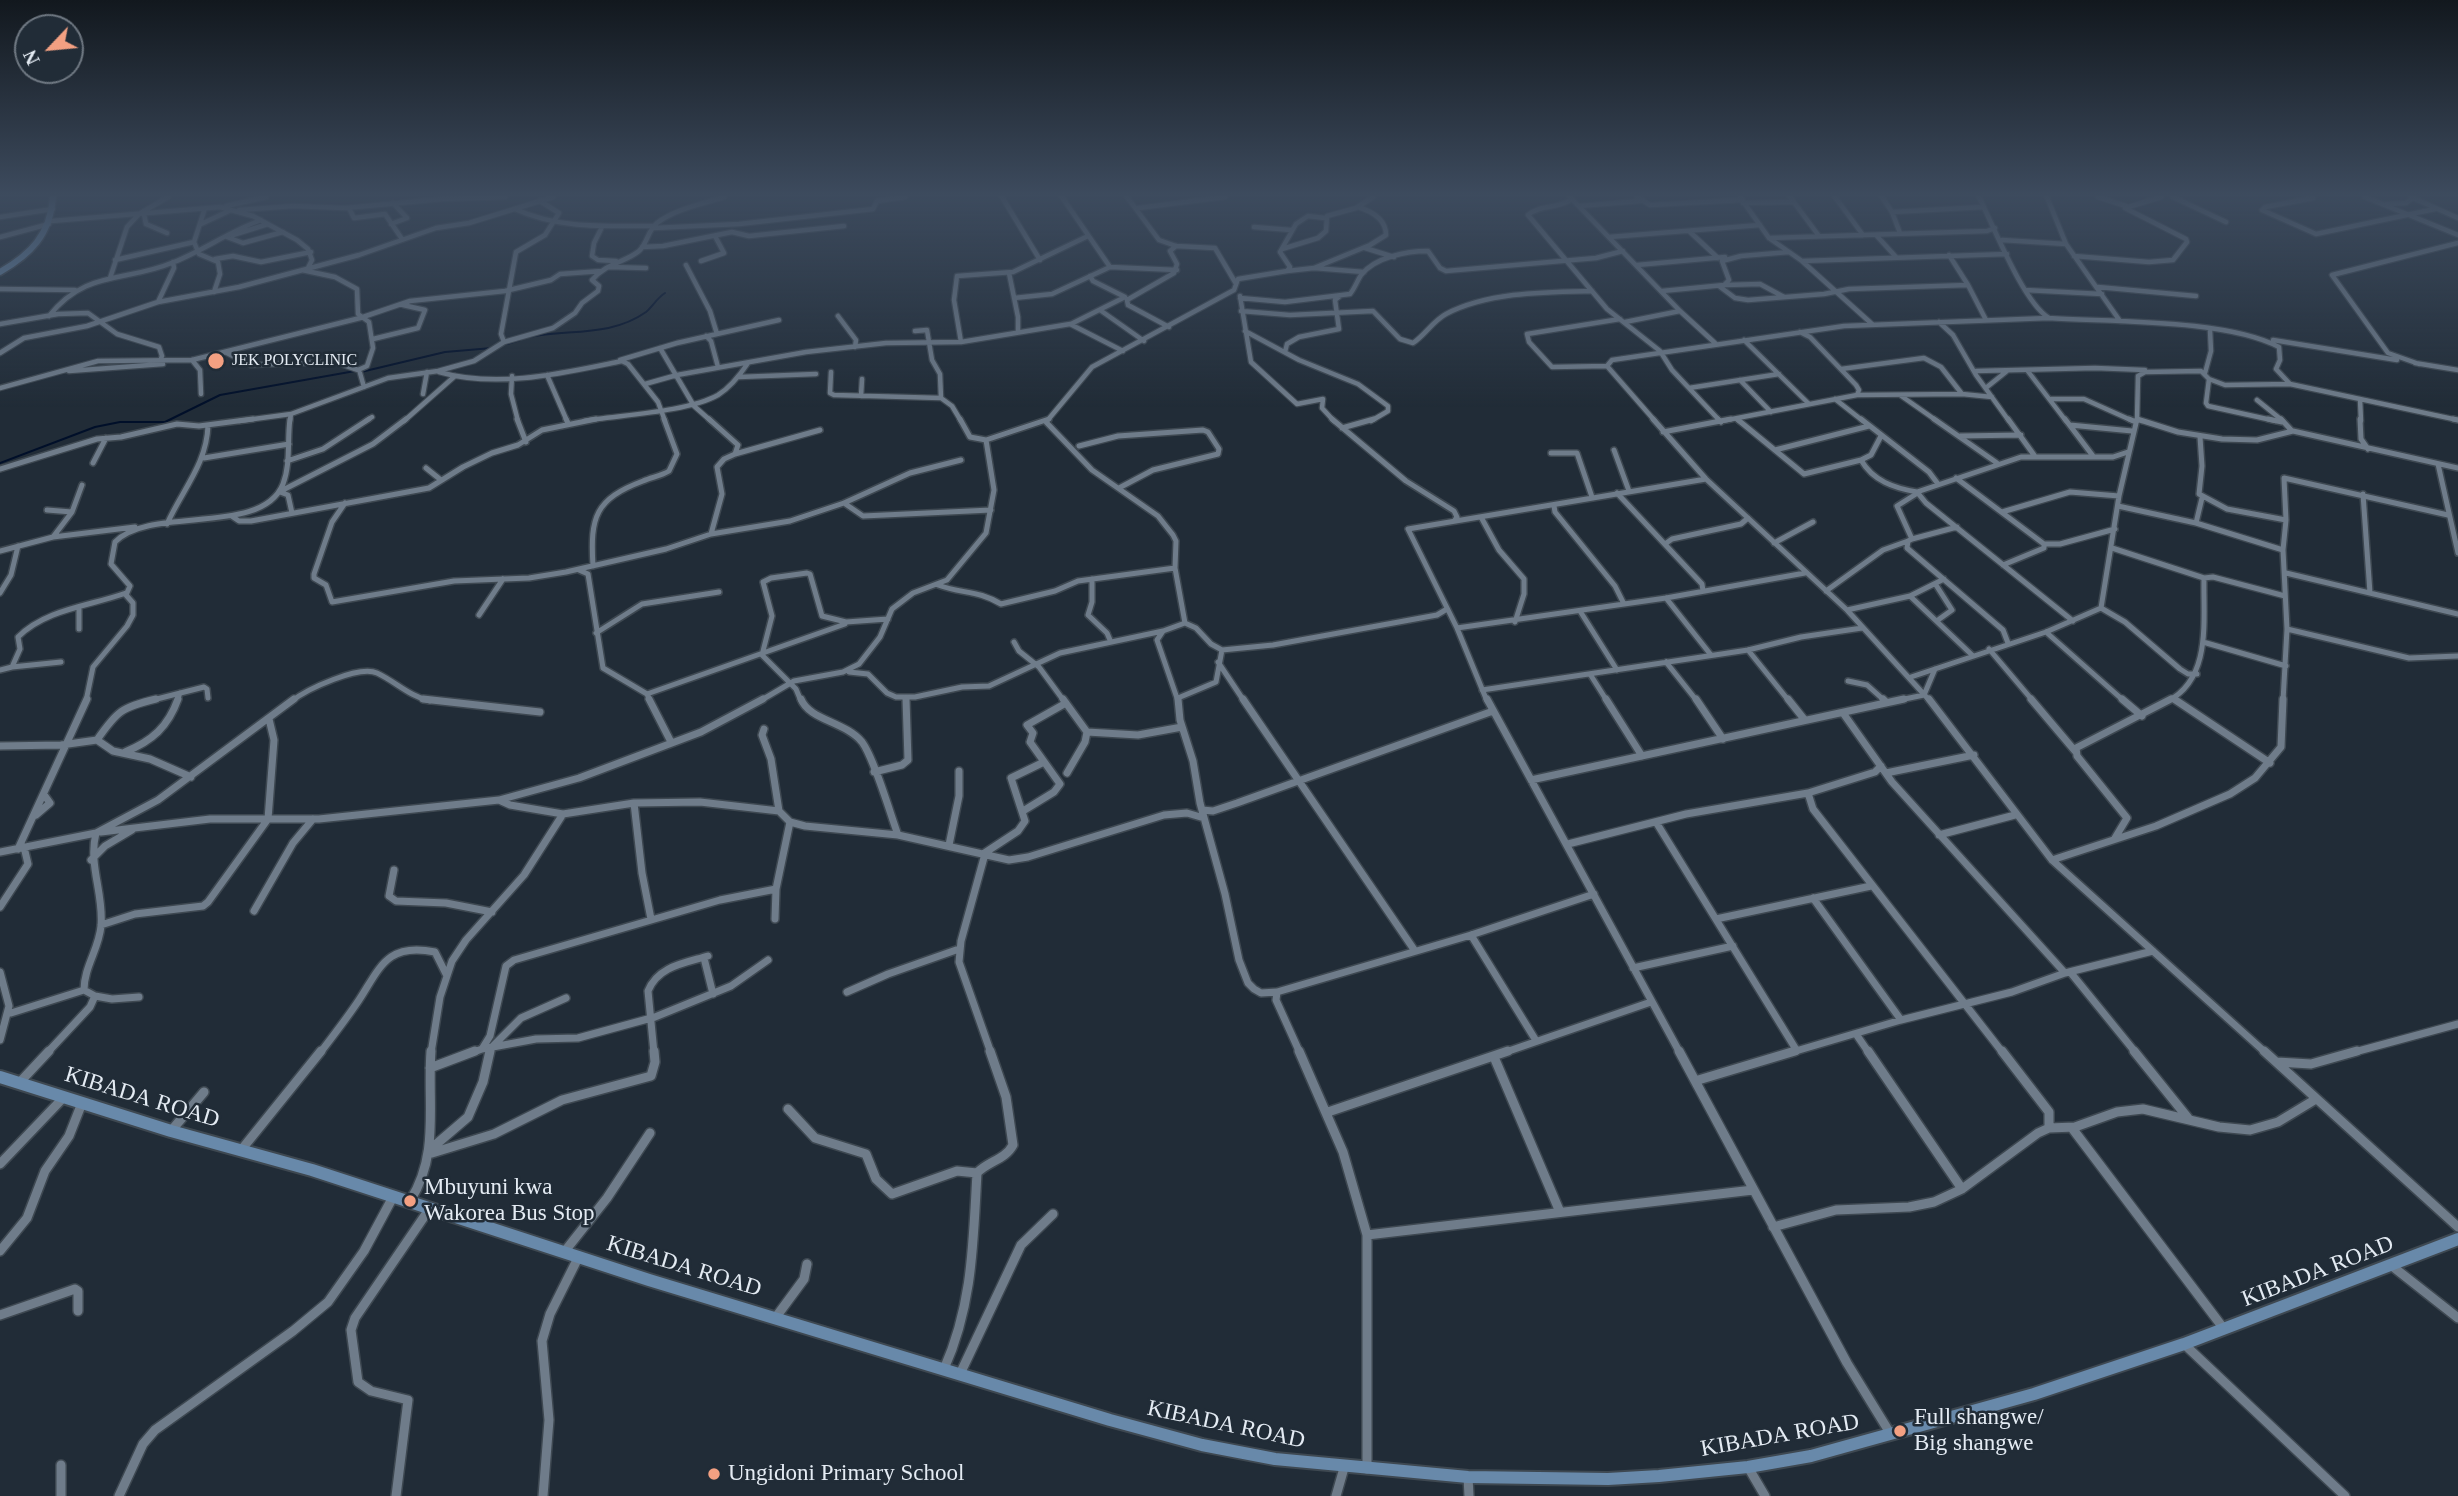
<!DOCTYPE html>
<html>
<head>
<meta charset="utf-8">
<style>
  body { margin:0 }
  #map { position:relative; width:2458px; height:1496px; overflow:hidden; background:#212c37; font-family:"Times New Roman",serif }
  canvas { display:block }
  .north { position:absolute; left:14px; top:14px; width:70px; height:70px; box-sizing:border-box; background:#212c37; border:2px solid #6f7882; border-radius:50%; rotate:244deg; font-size:19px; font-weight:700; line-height:28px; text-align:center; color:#e4ebf3 }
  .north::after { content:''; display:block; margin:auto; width:24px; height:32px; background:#f3a082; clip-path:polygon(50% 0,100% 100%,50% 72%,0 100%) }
</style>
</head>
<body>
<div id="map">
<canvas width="2458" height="1496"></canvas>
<div class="north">N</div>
</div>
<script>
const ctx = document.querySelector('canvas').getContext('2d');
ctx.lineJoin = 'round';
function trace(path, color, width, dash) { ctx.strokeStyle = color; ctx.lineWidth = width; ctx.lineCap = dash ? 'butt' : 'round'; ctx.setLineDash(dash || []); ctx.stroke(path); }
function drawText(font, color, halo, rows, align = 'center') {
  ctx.font = font + ' "Times New Roman",serif'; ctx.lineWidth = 5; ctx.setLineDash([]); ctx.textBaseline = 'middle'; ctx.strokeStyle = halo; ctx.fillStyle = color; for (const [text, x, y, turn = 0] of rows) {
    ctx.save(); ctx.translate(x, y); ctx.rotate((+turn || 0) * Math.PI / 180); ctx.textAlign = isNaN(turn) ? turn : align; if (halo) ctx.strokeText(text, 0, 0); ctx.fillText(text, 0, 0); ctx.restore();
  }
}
trace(new Path2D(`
  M529 337C568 329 611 337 646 312 653 306 657 298 665 293
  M507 344 520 340
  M361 372 445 352 492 348
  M0 463 95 427 120 422H165L220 395 355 371`), '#000f29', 2);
const streetFar3 = new Path2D(`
  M1002 197 1040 260
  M1127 197 1159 240 1176 246 1215 248 1235 282
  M1570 197 1680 311 1715 343
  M1637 197 1650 205 1741 200
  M1740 197 1769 238 1802 261 1872 324
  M1790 197 1819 236
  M1835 197 1863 235
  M1882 197 1892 212 1900 233
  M1979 197C1994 227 2023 302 2049 318 2111 322 2226 319 2279 347L2280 360 2276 369 2290 384
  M2047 197 2066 244 2120 321
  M2098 197 2126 206
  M2173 197 2226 222
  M2365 197 2458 235
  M2411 197 2458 218
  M2313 198 2265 207 2262 210 2316 234 2435 209
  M1572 199C1559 209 1541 204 1528 215L1607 309 1660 351 1672 370 1720 421
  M1743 203 1793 202
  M2387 204 2406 203 2413 198
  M226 206 266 197
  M1579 206 1640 201
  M205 208 194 242 199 254 218 262 220 274 214 292
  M349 208 354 218 385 214 402 239
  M1138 208 1225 197
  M515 209C559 229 605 226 653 226
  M239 210 293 206 345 208 442 199 505 197
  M1892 212 1983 207
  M144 214 146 224 167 233
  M0 217 53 209
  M51 221 220 207 253 216 297 240 308 249 312 260 308 268
  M201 224 231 210
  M391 224 407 218 393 203
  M602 227 594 243 592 256 598 260 616 261
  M1254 227 1291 230
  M653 228 739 224 873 209 877 201 905 197
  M1689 231 1718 258
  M233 235 268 224
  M1876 235 1896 257
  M0 237 49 224
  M227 237 243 243 283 232
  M1609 237 1760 225
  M1769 238 1987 231 1995 228
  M2002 240 2066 244
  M642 247 663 246 732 232 749 236 844 226
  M1365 248 1394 257
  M1282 249 1318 238 1326 231 1327 216 1356 208 1373 197
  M2074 256 2149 262 2173 260 2187 242 2186 239 2125 208 2161 197
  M215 259 233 256 261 262 311 252
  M115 260 194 242
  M701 261 724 253 715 236
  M1802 261 2007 254
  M686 265 710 311 717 334
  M1637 265 1725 257
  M609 267 646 268
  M1110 267 1177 270
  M1314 268 1370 245 1386 235C1386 219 1371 211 1358 207
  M1287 271 1314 268 1364 272
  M1009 273 1018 317V332
  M110 278 127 227 139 214 168 197
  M1725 285 1760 284 1784 297
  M1968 285 1986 320
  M1719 286 1735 298 1748 300 1824 294 1849 289 1968 285 1949 255
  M2098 287 2196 296
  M0 289 75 290
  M2025 290 2102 294
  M1662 291 1724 285 1729 280 1722 261 1741 256 1789 252
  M1240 296 1251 362 1297 404 1323 399 1322 408 1334 421
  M1014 298 1052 294 1110 267 1062 197
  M1240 298 1285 302 1350 294C1355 288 1357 281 1361 275 1375 257 1407 251 1428 251L1440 268 1446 271 1596 258 1623 251
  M158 302 174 268 173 262
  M1100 310 1144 341
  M1241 311 1290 315 1373 311 1400 339 1413 343C1425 335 1433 321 1446 314 1488 292 1545 292 1592 291
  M49 316C86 269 125 283 174 262 204 250 230 231 261 220
  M838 316 856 340 855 347
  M1625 322 1680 311
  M1939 322 1953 335 1976 375 2009 421
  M0 324 58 314 88 313 117 334 159 347 162 356 160 361
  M1071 324 1125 297 1093 281 1090 276
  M1169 327 1128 305 1127 300 1174 273 1177 264 1170 251 1176 246
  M915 331 927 330 932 360 940 374 941 398 952 406 961 421
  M1245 331 1299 360 1358 384 1388 406V411L1371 421
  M1800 332 1810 337 1856 385 1859 390 1857 395
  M706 336 711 341 718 367
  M373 339 418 328 425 310 403 305
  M1744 340 1809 404
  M2273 340 2397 360
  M504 342 501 334 516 252 545 235 559 213 540 201
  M961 342 954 300 957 276 1013 272 1088 236
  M660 348 694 406 711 421
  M225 352 250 365 335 362 358 370 367 366 373 348 369 322 358 314 357 289 335 277 302 270
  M1285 352 1287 344 1299 337 1339 329 1335 300 1340 296
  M0 353 24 338 87 326 158 302 239 287 359 255 436 228 469 223 553 197
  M192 360 200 370 201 394
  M620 360 677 343 779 320
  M2415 363 2458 370
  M2419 364 2388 353 2332 275 2458 243
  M1607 366 1552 367 1529 342 1527 334 1620 319
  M1841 369 1924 358 1941 367 1962 394
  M2027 370 2066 421
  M69 371 163 364
  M1976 371 2095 368 2145 370
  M439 372C498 389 563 373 622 361L628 364 658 402 665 421
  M831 372 830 393 834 395 941 398
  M360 373 364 387
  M2205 373 2211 351 2210 330
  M547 375 567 421
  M512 376 511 394 518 421
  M739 377 816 374
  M2209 379 2206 403 2208 406 2276 421
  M1740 380 1771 412
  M645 384 677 375 806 352 886 343 961 342 1070 324 1123 351
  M1987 387 2007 371
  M0 388 98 361 192 360 360 318 410 301 505 291 551 280 560 274 602 271
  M1689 388 1779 374
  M423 394 427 372
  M1900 395 1937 421
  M861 396 862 379
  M1835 399 1863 421
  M2051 399H2084L2133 421
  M2360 399 2361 421
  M2257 400 2283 421
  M1737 419 1739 421
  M2137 419 2142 421
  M239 421 291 414
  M290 421 291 414 388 378 438 371 474 361 504 342 553 328 575 313 582 303 598 291 599 286 592 280C606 263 626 262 639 251 647 244 648 230 657 223 675 209 702 204 724 197
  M366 421 372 417
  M404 421 455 376
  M584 421C620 415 688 412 718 395 731 387 740 375 748 363
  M1047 421 1092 367 1234 290 1238 279 1287 271 1290 267 1280 252 1296 224 1308 216 1325 218
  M1655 421 1607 366 1612 360 1844 326 2049 318
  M1722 421 1857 395 1962 394 1992 397
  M2137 421 2138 376 2145 372 2201 371 2209 379 2225 385 2290 384 2458 420`);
const streetFar2 = new Path2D(`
  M517 419 526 442
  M566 419 568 423
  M709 419 738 445 735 454 724 459 717 467 722 494 711 534
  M960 419 970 437 986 440
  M1332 419 1406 481 1454 511 1457 517 1455 520
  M1653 419 1706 479 1847 610 1930 701
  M1718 419 1721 422
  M1737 419 1804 474 1861 460
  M1861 419 1929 472 1938 484
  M1934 419 1997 463
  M2008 419 2034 455
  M2065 419 2093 456
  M2129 419 2136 422
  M2137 419 2178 432 2222 439 2257 440 2293 431 2458 468
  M2268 419 2282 422
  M2281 419 2292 431
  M2360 419 2361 439 2368 449
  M2453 419 2458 420
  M1046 422 1092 470 1158 516 1173 535 1176 541 1175 568 1185 623 1163 631 1157 640 1178 701
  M2070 425 2132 431
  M1342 428 1374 419
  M1663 432 1731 419
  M1881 436 1871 455 1861 460C1873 481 1894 488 1917 492
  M1960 436 2021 435
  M2200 437 2202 466 2199 494 2227 509 2286 520
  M1079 446 1118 436 1203 430 1208 432 1219 449 1218 454 1153 470 1119 488
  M1614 450 1629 491
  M1775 450 1869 426
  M1551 453H1577L1592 497
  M735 454 820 430
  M204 458 289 444
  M287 461 323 449 369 419
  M93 463 106 438
  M2438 464 2458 553
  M426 468 441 480
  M0 469 97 439 121 437 177 424 199 426 253 419
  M1956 478 2044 544V548L2003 565
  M279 492 373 444 406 419
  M280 492 288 495 292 513
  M1617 493 1702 584 1703 591
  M2363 494 2370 593
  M345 503 332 522 314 574V578L326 585 332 602 454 581 529 578 566 572 666 549 711 534 790 521 844 503 863 516 991 510
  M844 503 910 473 961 460
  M1554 506 1555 512 1615 586 1624 604
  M2118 506 2196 523 2283 550
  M47 510 72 512 53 537
  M72 512 82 485
  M2002 512 2070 492 2119 496
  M233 517 239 521H251L429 488 463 467 492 453 518 445 542 430 596 419
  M1481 517 1499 550 1524 579V594L1515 622
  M2196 523 2202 498
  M167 524C182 490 207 464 208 425
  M1957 527 1912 539 1908 541 1907 548 2003 630 2008 643
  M1912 539 1897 506 1916 494
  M1774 543 1813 522
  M1665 544 1672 539 1741 524 1748 518
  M2044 544H2060L2115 529
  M2112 548 2204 578
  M0 551 53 537 135 527
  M593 566C590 517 595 499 643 481 652 477 661 476 669 471L677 454 664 419
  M579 570 588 574 603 668 647 694 650 701
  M2286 573 2458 614
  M1092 579V602L1088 615 1107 633 1110 640
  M938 585C962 594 978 590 1001 604L1055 591 1078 581 1175 568
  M1936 585 1952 610 1938 620
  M1826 591 1883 550 1908 541
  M0 593 11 575 18 546
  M1910 596 1972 655
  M1666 598 1711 655
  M2101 608 2125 622 2180 669 2188 674H2197
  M79 609V629
  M1847 610 1910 596 1944 579
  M1580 611 1617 670
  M479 615 503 579
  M2073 621 1926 503 1917 492 2021 457H2113L2128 452
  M1185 623 1196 628 1211 644 1222 650 1273 645 1437 615 1447 609
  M1457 628 1666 598 1805 573
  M2287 629 2409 658 2458 656
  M2046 632 2124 701
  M596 633 642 604 719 592
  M1014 642 1019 651 1039 667 1064 701
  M2203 642 2286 666
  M1989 649 2033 701
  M1748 650 1789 701
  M1218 662 1244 701
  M1666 662 1697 701
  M12 667 61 662
  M0 670 12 667 20 649 18 637C46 609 90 606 126 593
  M849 672 868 674 887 693 896 697H915L962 687 989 686 1060 653 1163 631
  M1590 674 1607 701
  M1911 677 2046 632 2101 608 2119 496 2137 419
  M1848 681 1867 685 1885 701
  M1482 690 1748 650 1801 637 1862 628
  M647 694 845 624
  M906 698V701
  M1178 698 1216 682 1222 650
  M2173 698 2177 701
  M86 701 93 667 127 626 133 615V603L126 595 130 586 111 564 115 542C151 505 262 537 283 484 291 463 287 440 290 419
  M149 701 204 687 207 689 208 698
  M177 701 180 693
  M292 701C307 689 359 665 377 673 396 682 409 696 430 701
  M760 701 794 681 843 672 859 664 880 637 892 609 913 593 947 580 986 533 994 490 986 440 1049 419
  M801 701 796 689 762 655 772 616 763 582 771 578 807 573 810 574 822 616 846 622 888 619
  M1487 701 1457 628 1408 529 1706 479
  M1895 701 1924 695 1935 669
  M2168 701C2212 678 2203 620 2204 578L2213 577 2285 596
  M2283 701 2287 629 2283 550 2286 520 2284 478 2448 515`);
const streetFar1 = new Path2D(`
  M423 699 540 712
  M649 699 671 742
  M801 699C809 720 846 722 862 742 874 758 890 813 898 835
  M1063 699 1087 732 1138 735 1182 727
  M1178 699 1180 720 1193 761 1200 803 1225 894 1239 960 1248 983 1254 989 1261 993 1277 992
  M1243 699 1415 951
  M1487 699 1680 1053
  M1606 699 1642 756
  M1696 699 1723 739
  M1788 699 1804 719
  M1883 699 1886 702
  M1929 699 2052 860 2266 1053
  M2031 699 2075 751
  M2122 699 2142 716
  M2174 699 2270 763
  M1843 713 1892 782 2065 973
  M764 729 762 735 771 759 779 811
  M97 740 113 751 150 759 191 777
  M0 746 61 745 97 740C117 711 122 707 156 699
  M125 752C152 741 168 727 178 699
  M1881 766 1875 772 1808 793 1813 809 2003 1053
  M874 772 902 765 908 760 906 699
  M1067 773 1085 742 1087 732
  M1886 773 1974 755
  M1531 780 1904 699
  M499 800 579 778 701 732 763 699
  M634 803 642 873 651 919
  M1202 810 1213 811 1237 803 1493 711
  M1023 811 1054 792 1060 784 1030 742 1033 733 1027 725 1066 703
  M36 815 50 803 45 796
  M1656 822 1797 1051
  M101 832 210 819H319L499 800 510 805 563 814
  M96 833 158 800 294 699
  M1939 835 2015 815
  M2115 838 2127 818 2077 756 2076 748 2171 699
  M1568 844 1686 814 1808 793
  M949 845 959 796V771
  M18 849 87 699
  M0 852 96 833C88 865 104 894 101 926 99 949 84 967 84 990L95 996 90 1007 47 1053
  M983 854 1018 831 1025 821 1011 778 1044 762
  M985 854 961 941 959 962 991 1053
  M91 860 105 846 132 830
  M2052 860 2156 826 2230 794 2255 778 2281 747 2283 699
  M394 870 389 896 396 901 446 903 492 912
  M1813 898 1901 1020
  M0 907 28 864 24 847
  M254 911 293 843 313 819
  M775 919 776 889
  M1716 919 1871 886
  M101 925 135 914 203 906 208 902 268 819 274 740 269 719
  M1471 935 1535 1039
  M704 958 713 994
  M1633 968 1733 946
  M0 972 9 1006 0 1040
  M2071 973 2136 1053
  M847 992 888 974 959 949
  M95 996 112 999 139 997
  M11 1013 84 990
  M1856 1034 1869 1053
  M482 1049 536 1039 578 1038 655 1017 731 986 768 960
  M320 1053C333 1036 347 1018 359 1000 380 968 387 942 435 952L446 974
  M431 1053 440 997 452 961 466 940 524 875 563 814 634 803 700 802 779 811 790 822 805 826 898 835 1009 860 1028 857 1164 815 1187 813 1204 818
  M471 1053 482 1049 490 1036 506 966 514 960 720 900 776 889 790 822
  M490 1053 491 1048 521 1018 566 998
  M654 1053 648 991C658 966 685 963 708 956
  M1300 1053 1276 1000 1277 992 1471 935 1594 894
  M1503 1053 1651 1002
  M1789 1053 1901 1020 2012 992 2065 973 2153 951
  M2351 1053 2458 1024`);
const street = new Path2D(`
  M1299 1051 1343 1152 1367 1235V1469
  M1679 1051 1847 1363 1890 1433
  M1868 1051 1962 1189
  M2134 1051 2188 1118
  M2264 1051 2458 1227
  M1494 1057 1560 1212
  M2277 1062 2311 1064 2357 1051
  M430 1068 475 1051
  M1695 1081 1795 1051
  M20 1082 49 1051
  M788 1109 815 1138 866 1154 876 1179 892 1194 957 1171 977 1173
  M1328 1112 1508 1051
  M2049 1128 2075 1127 2117 1112 2143 1109 2219 1127 2250 1130 2278 1122 2316 1099
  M2072 1128 2224 1329
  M171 1131 204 1092
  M433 1147 468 1117 483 1082 490 1051
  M242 1149 321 1051
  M432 1153 494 1134 562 1100 651 1076 655 1062 654 1051
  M0 1164 64 1097
  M410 1201C440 1154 427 1104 431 1051
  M1773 1227 1836 1210 1909 1207 1934 1202 1962 1189 2038 1133 2049 1128V1112L2002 1051
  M1367 1235 1753 1190
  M0 1251 27 1218 45 1171 69 1136 82 1103
  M565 1251 607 1198 650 1133
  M2392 1266 2458 1318
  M0 1315 75 1289 78 1291V1311
  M776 1317 804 1279 807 1264
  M2184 1344 2345 1496
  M944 1369C973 1304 973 1242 977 1173 988 1161 1005 1160 1013 1145L1006 1097 990 1051
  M960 1374 1021 1245 1053 1214
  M61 1465V1496
  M1748 1467 1765 1496
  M1468 1477 1469 1496
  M119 1496 143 1444 155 1430 293 1331 328 1302 364 1251 393 1197
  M396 1496 408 1400 371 1391 358 1382 351 1330 355 1318 430 1208
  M543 1496 549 1420 542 1341 550 1314 579 1256
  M1336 1496 1344 1468`);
const secondaryFar1 = new Path2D(`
  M0 272C31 254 50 235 53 197`);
const secondary = new Path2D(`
  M0 1077 171 1131 312 1170 649 1280 1110 1420 1202 1445 1275 1459 1468 1477 1608 1479 1659 1476 1748 1467 1811 1456 2034 1394 2184 1344 2458 1239`);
trace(streetFar3, '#3e4851', 7);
trace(streetFar2, '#3e4851', 8);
trace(streetFar1, '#3e4851', 10);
trace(street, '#3e4851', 12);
trace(secondaryFar1, '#3e4851', 9);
trace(secondary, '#3e4851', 16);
trace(streetFar3, '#6f7c8a', 4.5);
trace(streetFar2, '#6f7c8a', 5);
trace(streetFar1, '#6f7c8a', 7);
trace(street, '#6f7c8a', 9);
trace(secondaryFar1, '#6889aa', 6);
trace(secondary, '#6889aa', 12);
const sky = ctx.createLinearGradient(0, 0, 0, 407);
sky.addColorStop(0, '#12181e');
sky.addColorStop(0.48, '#3d4b5e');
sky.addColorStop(1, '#3d4b5e00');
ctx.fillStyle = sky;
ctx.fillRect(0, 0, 2458, 407);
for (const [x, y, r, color] of [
  [216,361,9,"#f3a082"],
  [410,1201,7,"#f3a082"],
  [1900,1431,7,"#f3a082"],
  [714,1474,7,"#f3a082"]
]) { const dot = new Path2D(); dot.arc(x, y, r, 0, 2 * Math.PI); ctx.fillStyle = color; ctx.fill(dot); trace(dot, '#212c37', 2.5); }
drawText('16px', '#e4ebf3', '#212c37', [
  ["JEK POLYCLINIC",232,361]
], 'left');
drawText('23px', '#e4ebf3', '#212c37', [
  ["KIBADA ROAD",142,1098,17],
  ["KIBADA ROAD",684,1267,17],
  ["KIBADA ROAD",2318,1272,-21],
  ["KIBADA ROAD",1226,1425,12],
  ["KIBADA ROAD",1780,1436,-10]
]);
drawText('23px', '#e4ebf3', '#212c37', [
  ["Mbuyuni kwa",424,1188],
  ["Wakorea Bus Stop",424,1214],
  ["Full shangwe/",1914,1418],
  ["Big shangwe",1914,1444],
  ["Ungidoni Primary School",728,1474]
], 'left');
</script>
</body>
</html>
